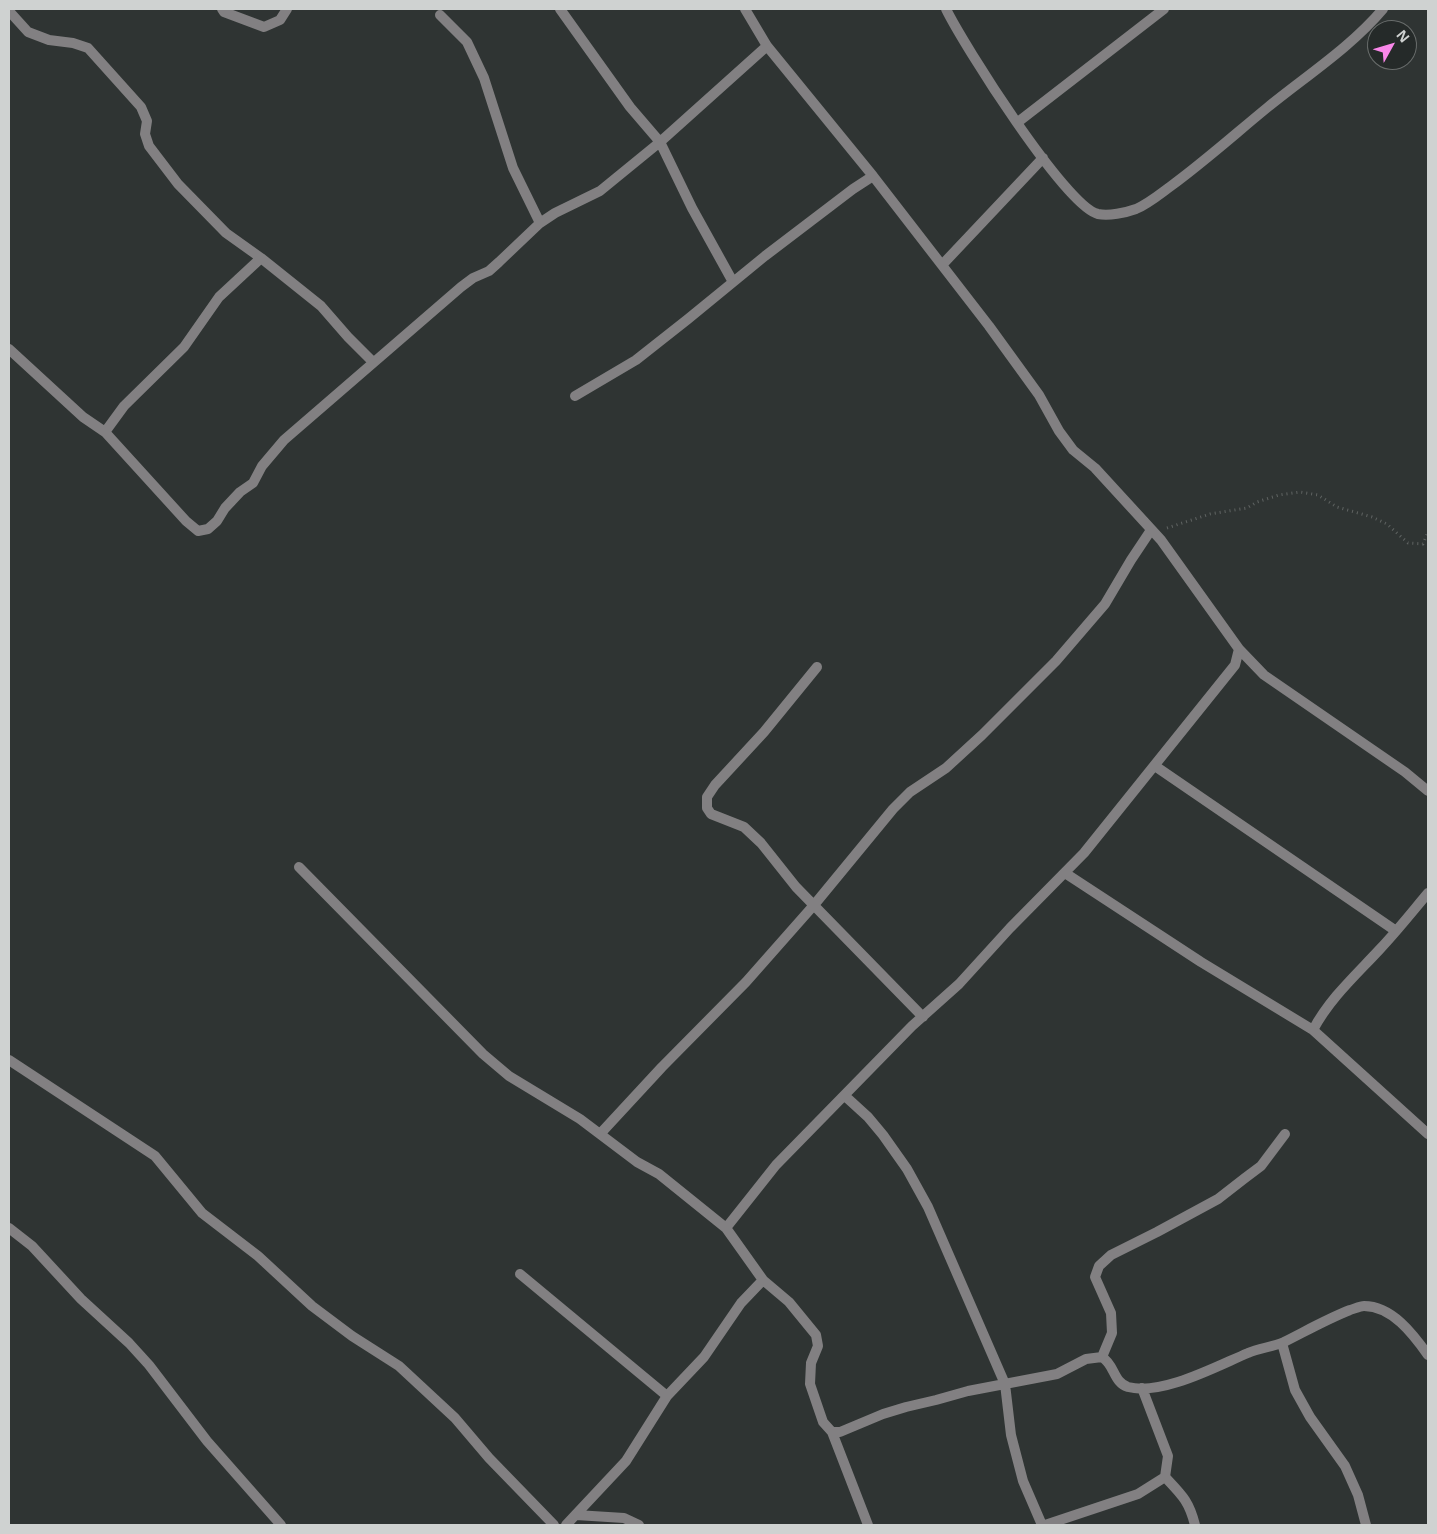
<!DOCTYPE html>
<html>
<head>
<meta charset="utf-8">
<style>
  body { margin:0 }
  #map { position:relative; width:1437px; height:1534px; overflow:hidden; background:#2f3433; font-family:"Noto Sans",sans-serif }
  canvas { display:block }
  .frame { position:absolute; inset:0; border:10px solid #cfd2d1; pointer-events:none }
  .north { position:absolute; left:1367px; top:20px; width:50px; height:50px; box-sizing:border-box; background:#252a29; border:1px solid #696d6c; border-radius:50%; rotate:51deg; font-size:14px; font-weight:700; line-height:20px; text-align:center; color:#cfd2d1 }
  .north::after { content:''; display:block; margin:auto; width:18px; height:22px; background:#f987e9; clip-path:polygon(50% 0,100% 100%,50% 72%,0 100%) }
</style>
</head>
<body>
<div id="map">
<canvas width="1437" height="1534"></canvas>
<div class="frame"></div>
<div class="north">N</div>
</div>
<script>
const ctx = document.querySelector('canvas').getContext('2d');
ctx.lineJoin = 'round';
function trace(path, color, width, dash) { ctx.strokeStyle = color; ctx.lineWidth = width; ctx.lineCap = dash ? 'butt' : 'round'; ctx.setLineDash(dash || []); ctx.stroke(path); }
trace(new Path2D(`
  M1167 528 1210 514 1247 508 1257 502 1279 495 1300 492 1318 495 1337 507 1372 517 1387 524 1408 543 1423 544 1428 532`), '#606463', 3, [1, 4]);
trace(new Path2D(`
  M222 9 224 12 264 27 280 20 287 9
  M560 9 630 107 660 142 692 208 733 282
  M745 9 767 46 873 176 989 326 1039 395 1059 431 1073 450 1095 468 1161 540 1239 649 1264 675 1405 772 1428 791
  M946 9C963 44 1066 207 1098 214 1109 216 1125 213 1136 209 1148 204 1160 194 1171 186 1205 161 1235 134 1268 107 1306 76 1351 47 1383 9
  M9 11 28 32 49 40 73 43 88 48 141 107 147 121 145 134 149 146 178 184 226 233 261 258 321 306 348 337 373 362
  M440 15 467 42 484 78 513 168 540 223
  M1018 122 1164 9
  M942 265 1043 158
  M9 349 83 417 105 432 186 521 198 531 208 529 217 521 225 508 240 492 253 483 262 466 284 440 461 287 473 278 489 271 499 262 540 223 555 213 600 191 660 142 767 46
  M575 396 636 360 688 319 765 256 853 189 873 176
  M105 432 124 406 184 347 219 297 261 258
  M817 667 764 732 715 785 707 797V808L711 814 744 827 761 843 796 887 923 1017
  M1155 766 1396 931
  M299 867 483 1054 509 1076 580 1119 637 1162 659 1174 726 1228 763 1280
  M1065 873 1201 962 1313 1030
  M1428 893C1412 912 1397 931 1380 949 1356 975 1330 998 1313 1030L1428 1134
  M9 1060 155 1156 202 1213 258 1256 312 1306 352 1336 399 1366 455 1418 489 1458 554 1525
  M845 1096 868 1117 883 1135 907 1169 928 1207 1005 1384 1011 1435 1023 1481 1042 1525
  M600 1134 662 1067 746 982 814 905 893 809 910 792 946 768 982 735 1056 661 1105 604 1131 560 1151 530
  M9 1228 32 1246 81 1299 129 1343 149 1365 207 1441 281 1525
  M726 1228 776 1165 912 1026 959 984 1010 928 1084 853 1235 665 1239 649
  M520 1274 667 1396
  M1282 1343 1295 1390 1310 1417 1345 1466 1358 1495 1366 1525
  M1102 1357 1112 1333 1111 1313 1095 1277 1099 1266 1111 1255 1157 1232 1218 1199 1245 1178 1261 1166 1285 1134
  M832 1432H840L883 1414 906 1407 936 1400 968 1391 1057 1374 1086 1359 1102 1357C1115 1365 1113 1382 1128 1387 1162 1396 1217 1366 1248 1353 1259 1348 1273 1347 1284 1342 1306 1331 1327 1319 1350 1310 1354 1309 1360 1306 1364 1306 1392 1306 1413 1334 1428 1355
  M1165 1477C1182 1495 1189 1501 1195 1525
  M576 1515 624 1518 639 1525
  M566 1525 626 1461 667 1396 704 1357 741 1303 763 1280 789 1302 816 1335 818 1346 811 1363 810 1384 823 1422 832 1432 868 1525
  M1045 1525 1138 1494 1165 1477 1168 1456 1142 1388`), '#828082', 10);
</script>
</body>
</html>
